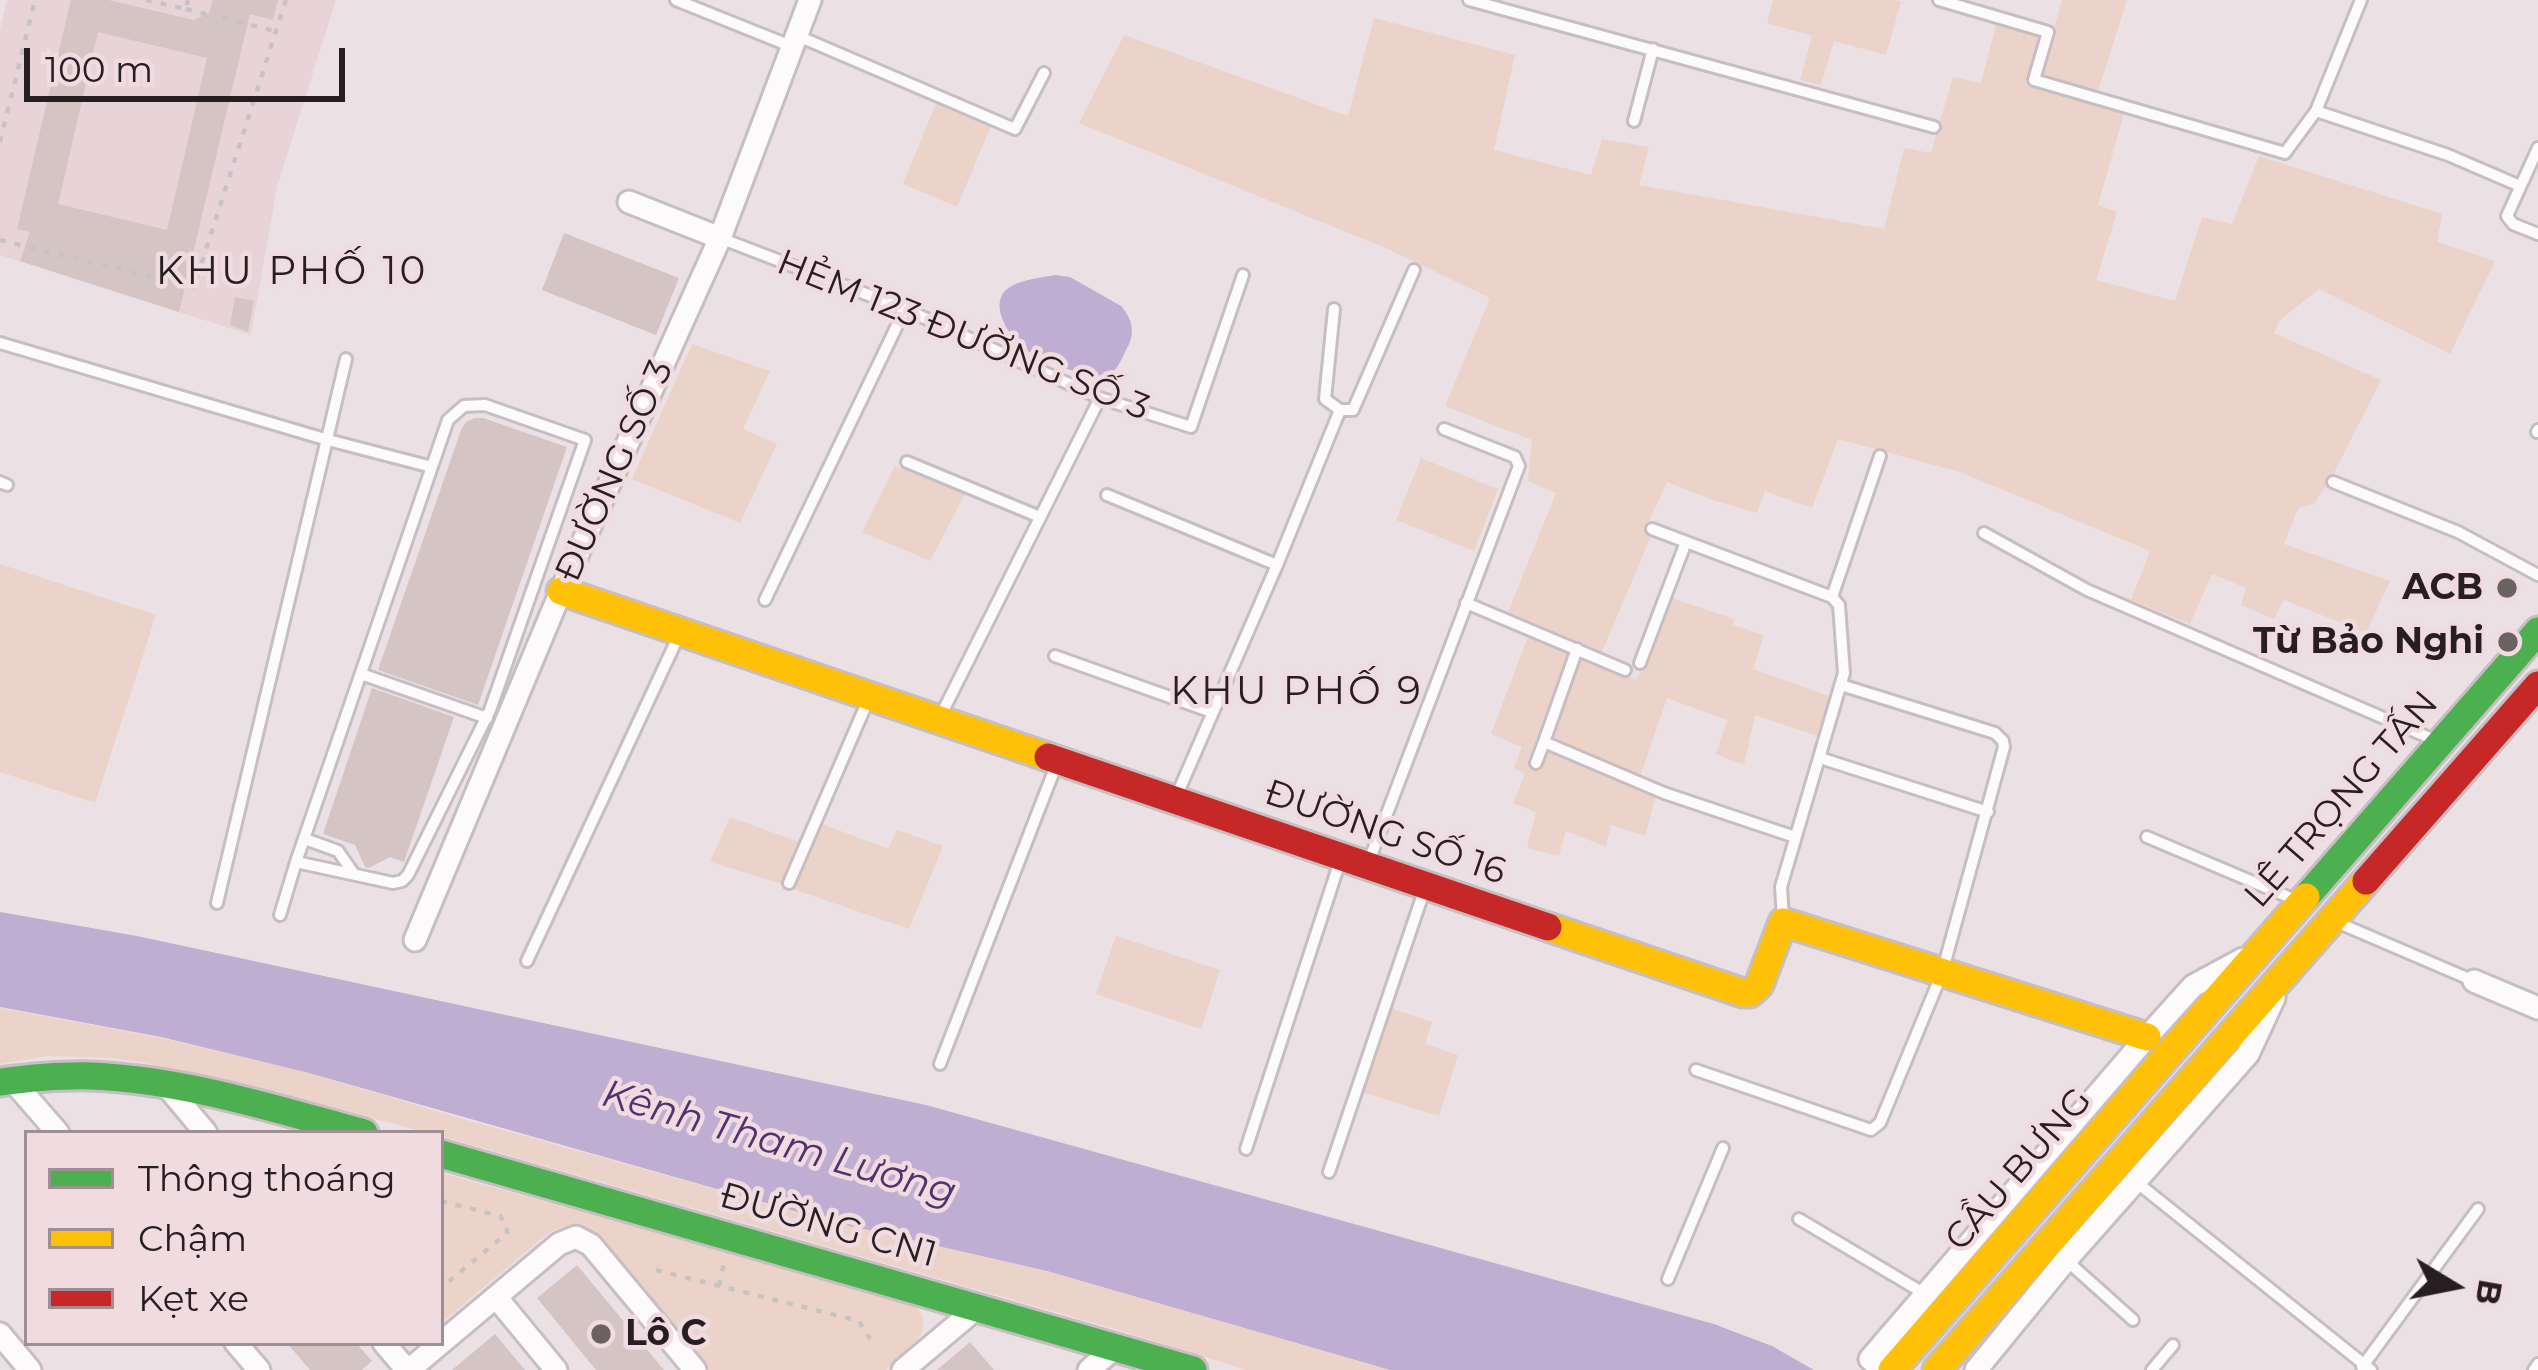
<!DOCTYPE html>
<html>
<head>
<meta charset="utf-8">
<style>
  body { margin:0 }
  #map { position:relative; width:2538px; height:1370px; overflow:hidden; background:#ebe0e3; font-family:Montserrat,sans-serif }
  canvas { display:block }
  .legend { position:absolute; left:24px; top:1130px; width:420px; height:216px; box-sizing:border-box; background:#f0dbe1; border:3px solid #9f8f94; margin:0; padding:15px 21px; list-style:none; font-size:36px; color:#261e20 }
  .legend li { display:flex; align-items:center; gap:24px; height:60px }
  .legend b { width:60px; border:3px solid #9f8f94 }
  .north { position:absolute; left:2394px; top:1226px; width:120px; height:120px; -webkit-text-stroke:9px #f0dbe1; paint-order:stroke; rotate:100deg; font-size:33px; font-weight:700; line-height:48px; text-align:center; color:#261e20 }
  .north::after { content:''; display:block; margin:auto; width:42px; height:54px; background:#261e20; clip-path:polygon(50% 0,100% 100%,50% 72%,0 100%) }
  .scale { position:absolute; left:24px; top:48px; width:321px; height:54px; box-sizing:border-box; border:6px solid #261e20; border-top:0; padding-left:15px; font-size:36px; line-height:42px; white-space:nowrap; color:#261e20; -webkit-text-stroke:9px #f0dbe1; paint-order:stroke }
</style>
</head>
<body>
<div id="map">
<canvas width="2538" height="1370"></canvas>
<ul class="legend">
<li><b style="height:15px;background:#4caf50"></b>Thông thoáng</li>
<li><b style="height:15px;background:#ffc107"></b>Chậm</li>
<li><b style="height:15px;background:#c62828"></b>Kẹt xe</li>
</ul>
<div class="north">B</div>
<div class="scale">100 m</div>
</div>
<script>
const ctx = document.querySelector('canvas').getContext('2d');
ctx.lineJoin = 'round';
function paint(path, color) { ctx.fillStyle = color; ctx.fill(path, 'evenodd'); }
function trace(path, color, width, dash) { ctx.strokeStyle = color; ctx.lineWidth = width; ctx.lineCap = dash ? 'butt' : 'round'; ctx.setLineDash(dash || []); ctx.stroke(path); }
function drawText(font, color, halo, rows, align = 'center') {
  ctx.font = font + ' Montserrat,sans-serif'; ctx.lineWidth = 9; ctx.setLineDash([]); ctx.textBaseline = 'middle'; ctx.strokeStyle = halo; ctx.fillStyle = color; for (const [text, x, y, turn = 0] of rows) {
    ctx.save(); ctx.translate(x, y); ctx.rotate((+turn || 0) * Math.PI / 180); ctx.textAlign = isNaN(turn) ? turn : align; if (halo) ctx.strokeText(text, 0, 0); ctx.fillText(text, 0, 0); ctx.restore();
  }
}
paint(new Path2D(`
  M7 0H336L277 187 251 335 0 255V29Z`), '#e8d3d8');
paint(new Path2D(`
  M1773 0H1895L1901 2 1886 55 1834 41 1821 85 1800 80 1812 36 1767 23Z
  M2062 0H2127L2098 91 2041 74Z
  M1374 18 1515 55 1494 150 1591 175 1602 139 1649 147 1639 185 1884 229 1904 148 1931 153 1953 77 1981 83 1996 25 2038 37 2026 85 2124 114 2098 205 2117 212 2096 280 2175 301 2202 217 2232 224 2259 156 2442 214 2437 242 2495 261 2450 354 2319 289 2280 320 2274 333 2381 380 2334 473 2314 504 2298 508 2284 544 2390 581 2366 633 2284 600 2274 619 2241 605 2246 588 2212 574 2190 624 2131 600 2150 551 1960 472 1838 439 1812 508 1765 491 1757 513 1713 500 1667 482 1644 532 1651 536 1602 652 1508 612 1556 493 1528 481 1532 440 1445 406 1490 298 1388 249 1079 123 1124 35 1348 116Z
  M936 103 991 126 957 207 903 184Z
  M692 344 770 371 743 429 777 444 740 523 632 479Z
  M1421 458 1498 489 1474 551 1396 520Z
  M895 466 965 494 930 561 862 532Z
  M0 564 156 615 95 803 0 772Z
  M1669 597 1734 619 1733 625 1764 635 1753 669 1829 696 1818 736 1755 715 1744 765 1716 754 1727 720 1667 698 1640 777 1550 739 1579 655 1637 680Z
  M1529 634 1570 652 1530 764 1540 768 1546 749 1656 795 1645 836 1611 825 1606 847 1566 831 1559 856 1527 848 1536 812 1513 803 1525 774 1514 768 1522 747 1491 734Z
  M730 817 799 842 782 884 710 862Z
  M820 823 888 849 897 830 943 846 909 929 793 889Z
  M1116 936 1220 970 1201 1029 1096 994Z
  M0 1008 161 1038 309 1073 453 1116 833 1222 1047 1271 1389 1370H1246L1122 1331 441 1136V1133H429L264 1090 145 1063 110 1058 47 1056 0 1064Z
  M1390 1008 1432 1022 1425 1044 1458 1055 1439 1116 1362 1092Z
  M441 1173 902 1298C948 1322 910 1350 886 1370H710L599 1237C582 1222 565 1224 547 1234L441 1323Z`), '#ecd3c9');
paint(new Path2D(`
  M1055 275 1070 277 1121 306C1132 318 1136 333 1127 348 1122 358 1116 374 1105 377 1092 381 1038 358 1026 350 1009 338 986 301 1010 287 1023 279 1040 278 1055 275Z
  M0 912 137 936 926 1105 1714 1324 1772 1346 1814 1370H1390L1047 1271 833 1222 309 1073 161 1037 0 1007Z`), '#c0aed2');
paint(new Path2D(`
  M71 0H108L194 20 209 13 213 0H278L273 20 250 14 179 312 20 261 30 232 17 229ZM98 32 207 58 167 230 58 204Z
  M564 233 679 278 656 335 542 290Z
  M235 297 254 301 248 332 230 325Z
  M475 418H483L567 447 478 705 378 670 461 430 466 422Z
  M372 688 454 717 404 862 390 857 369 868 365 867 355 845 323 834Z
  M577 1265 664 1370H596L537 1298Z
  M495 1334 525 1370H452Z
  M970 1342 994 1370H937Z
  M287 1343H356L372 1361 362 1370H310Z`), '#d5c4c4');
const lane = new Path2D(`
  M676 0 793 47
  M1469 0 1934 127
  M1939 0 2048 32 2034 80 2285 153 2316 111 2361 0
  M798 36 1015 129 1044 73
  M2316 111 2448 155 2520 186
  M1634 121 1653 49
  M2538 148 2507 216 2513 224 2538 234
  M720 238 905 309 1100 398 1191 427 1243 275
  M1334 309 1325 399 1340 410
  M0 343 328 440 432 467
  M2537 432 2538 430
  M907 462 1040 517
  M0 482 7 485
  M2333 482 2458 532 2538 575
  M1107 495 1277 565
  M1652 529 1832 597
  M1984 533 2087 590 2437 741
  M1832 597 1880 456
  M765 600 905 309
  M1466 603 1625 670
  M1577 649 1544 742 1664 793 1795 837
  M1055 656 1212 712
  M1640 663 1686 542
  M361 674 487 718
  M941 715 1100 398
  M1820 758 1988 812
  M1536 763 1544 742
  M1176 797 1277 565 1340 410H1353L1414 270
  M2147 837 2298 901
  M305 839 338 851 354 874
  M1369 861 1519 466 1515 457 1444 429
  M789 883 869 698
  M217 903 346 359
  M280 915 296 862 448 420 464 406 485 405 585 440 490 710 408 875 402 881 393 883 296 862
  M1783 919 1781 887 1844 673 1839 605 1832 597
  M2334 921 2474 981
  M527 961 680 633
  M940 1064 1057 763
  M1696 1070 1871 1130 1880 1123 1942 973 2004 747 2003 741 1995 733 1841 685
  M1246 1149 1340 861
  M1329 1172 1424 891
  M2135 1181 2371 1370
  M1799 1219 1925 1294
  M2066 1260 2133 1320
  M1668 1279 1723 1148
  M2362 1367 2478 1209
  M2152 1370 2173 1345
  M2534 1370 2538 1364`);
const street = new Path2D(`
  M629 202 720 238
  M415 940 561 591 720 238 810 0
  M2474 981 2538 1008
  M12 1080 58 1133
  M164 1083 206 1133
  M496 1297 556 1370
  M0 1334 30 1370
  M236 1343 259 1370
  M384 1343 407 1370
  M441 1343 559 1244 576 1237 591 1245 695 1370
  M409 1370 441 1343
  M903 1370 978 1307
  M1089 1370 1116 1347
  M1883 1370 1870 1359 2147 1037 2193 986 2243 959
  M1976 1370 2066 1260 2248 1054 2274 998`);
const fast = new Path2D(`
  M2306 897 2538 631
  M0 1082C31 1078 61 1075 92 1076 185 1080 275 1109 364 1133
  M441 1154 1193 1370`);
const slow = new Path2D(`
  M561 591 1048 757
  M1548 927 1743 993H1750L1759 985 1783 922 2147 1037
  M1892 1370 2306 897
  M1937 1370 2366 881`);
const jam = new Path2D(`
  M1048 757 1548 927
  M2366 881 2538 685`);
trace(lane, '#c7bec1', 16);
trace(street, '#c7bec1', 27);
trace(fast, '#c7bec1', 33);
trace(slow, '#c7bec1', 33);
trace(jam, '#c7bec1', 33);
trace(new Path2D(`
  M146 0 186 9 188 0
  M186 9 209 15
  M222 18 275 31
  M0 142 35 0
  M0 240 194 287 286 0
  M441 1201 500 1216 507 1225V1233L441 1288
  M656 1270 859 1321 870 1339
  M719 1286 725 1258`), '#c7c3c4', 4.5, [6, 9]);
trace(lane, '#fcfafb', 10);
trace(street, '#fcfafb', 21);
trace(fast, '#4caf50', 27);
trace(slow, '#ffc107', 27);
trace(jam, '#c62828', 27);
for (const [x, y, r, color] of [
  [2507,588,12,"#6b6264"],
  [2508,642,12,"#6b6264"],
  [601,1334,12,"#6b6264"]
]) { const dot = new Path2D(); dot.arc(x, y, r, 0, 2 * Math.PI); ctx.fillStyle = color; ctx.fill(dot); trace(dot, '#f0dbe1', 4.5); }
drawText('36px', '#261e20', '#f0dbe1', [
  ["HẺM 123 ĐƯỜNG SỐ 3",963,336,22],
  ["ĐƯỜNG SỐ 3",615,471,-66],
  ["LÊ TRỌNG TẤN",2342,800,-49],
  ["ĐƯỜNG SỐ 16",1385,833,19],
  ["CẦU BƯNG",2019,1170,-49],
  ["ĐƯỜNG CN1",828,1226,16]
]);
drawText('bold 36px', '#261e20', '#f0dbe1', [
  ["ACB",2483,588],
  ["Từ Bảo Nghi",2484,642],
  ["Lô C",625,1334,"left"]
], 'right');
ctx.letterSpacing = '3px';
drawText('39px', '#261e20', '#f0dbe1', [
  ["KHU PHỐ 10",292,273],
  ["KHU PHỐ 9",1297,693]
]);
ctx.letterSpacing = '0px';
drawText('italic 39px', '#51326f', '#f0dbe1', [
  ["Kênh Tham Lương",779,1144,16]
]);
</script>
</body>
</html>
